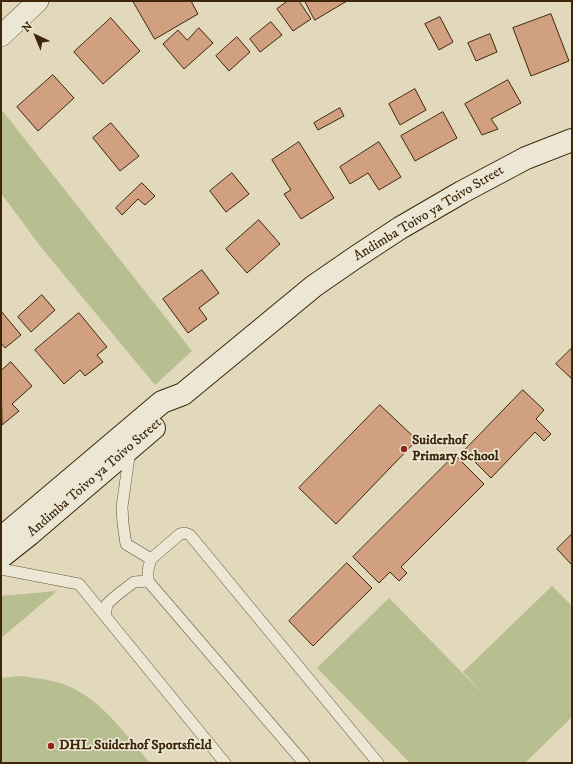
<!DOCTYPE html>
<html>
<head>
<meta charset="utf-8">
<style>
  body { margin:0 }
  #map { position:relative; width:573px; height:764px; overflow:hidden; background:#e2d9bd; font-family:"IM FELL DW Pica",serif }
  canvas { display:block }
  .frame { position:absolute; inset:0; border:2px solid #3d260a; pointer-events:none }
  .north { position:absolute; left:16px; top:16px; width:40px; height:40px; -webkit-text-stroke:3px #ece6d4; paint-order:stroke; rotate:316deg; font-size:11px; font-weight:700; line-height:16px; text-align:center; color:#3d260a }
  .north::after { content:''; display:block; margin:auto; width:14px; height:18px; background:#3d260a; clip-path:polygon(50% 0,100% 100%,50% 72%,0 100%) }
</style>
</head>
<body>
<div id="map">
<canvas width="573" height="764"></canvas>
<div class="frame"></div>
<div class="north">N</div>
</div>
<script>
const ctx = document.querySelector('canvas').getContext('2d');
ctx.lineJoin = 'round';
function paint(path, color) { ctx.fillStyle = color; ctx.fill(path, 'evenodd'); }
function trace(path, color, width, dash) { ctx.strokeStyle = color; ctx.lineWidth = width; ctx.lineCap = dash ? 'butt' : 'round'; ctx.setLineDash(dash || []); ctx.stroke(path); }
function drawText(font, color, halo, rows, align = 'center') {
  ctx.font = font + ' "IM FELL DW Pica",serif'; ctx.lineWidth = 3.5; ctx.setLineDash([]); ctx.textBaseline = 'middle'; ctx.strokeStyle = halo; ctx.fillStyle = color; for (const [text, x, y, turn = 0] of rows) {
    ctx.save(); ctx.translate(x, y); ctx.rotate((+turn || 0) * Math.PI / 180); ctx.textAlign = isNaN(turn) ? turn : align; if (halo) ctx.strokeText(text, 0, 0); ctx.fillText(text, 0, 0); ctx.restore();
  }
}
paint(new Path2D(`
  M1 109 192 351 155 385 40 246 1 193Z
  M552 586 572 606V717L525 763H410L317 668 389 598 492 703 463 672Z
  M57 591 1 638V596Z
  M21 676C33 678 47 679 60 683 100 696 124 733 150 763H1V678Z`), '#b7be8f');
const building = new Path2D(`
  M133 1H191L198 14 155 39Z
  M288 1H299L311 19 293 31 277 9Z
  M305 1H347L315 20Z
  M551 14 569 61 531 76 513 28Z
  M440 17 453 42 439 50 425 24Z
  M111 18 140 51 103 84 74 52Z
  M271 22 282 35 260 52 250 39Z
  M199 28 213 43 184 69 163 44 178 30 187 40Z
  M490 34 497 52 476 61 468 43Z
  M237 37 250 52 229 71 216 56Z
  M53 75 74 98 38 131 17 107Z
  M508 80 521 103 491 119 498 129 482 135 465 104Z
  M415 89 426 110 400 125 389 104Z
  M340 108 344 116 318 130 314 123Z
  M443 112 457 138 415 161 401 136Z
  M111 123 139 156 120 171 93 138Z
  M299 142 334 198 301 219 284 194 291 190 272 160Z
  M379 142 401 177 379 190 368 173 350 184 340 167Z
  M232 173 249 194 226 212 210 191Z
  M142 183 155 196 145 205 138 199 122 215 116 208Z
  M259 220 280 244 247 273 226 249Z
  M202 270 219 293 199 308 207 319 188 333 163 299Z
  M42 295 55 310 31 332 18 317Z
  M1 311 21 335 5 348 1 343Z
  M79 313 107 347 97 355 103 362 85 376 80 370 64 384 35 350Z
  M572 348V379L556 364Z
  M11 362 32 386 12 404 19 411 2 425 1 371Z
  M523 390 544 410 536 419 551 434 544 441 535 432 491 478 464 451Z
  M380 405 417 440 336 524 299 488Z
  M455 455 484 484 401 567 407 573 399 581 390 572 379 583 353 557Z
  M572 534V565L557 549Z
  M347 563 372 588 313 646 289 621Z`);
paint(building, '#d0a081');
trace(building, '#3d260a', 1);
const lane = new Path2D(`
  M130 450 122 507 123 524 126 544 151 559
  M1 569 79 584 225 763
  M148 581V570L151 559 180 534 185 533 190 535 378 763
  M105 616 107 604 117 595 134 582 148 581 304 763`);
const street = new Path2D(`
  M1 36 38 1`);
const secondary = new Path2D(`
  M1 538 162 402 183 394 314 286 356 257 400 228 462 192 526 158 572 140
  M1 557 30 534 154 428`);
trace(lane, '#665337', 12);
trace(street, '#665337', 22);
trace(secondary, '#3d260a', 24);
trace(lane, '#ece6d4', 11);
trace(street, '#ece6d4', 21);
trace(secondary, '#ece6d4', 22);
for (const [x, y, r, color] of [
  [404,449,4,"#8f2418"],
  [51,746,4,"#8f2418"]
]) { const dot = new Path2D(); dot.arc(x, y, r, 0, 2 * Math.PI); ctx.fillStyle = color; ctx.fill(dot); trace(dot, '#ece6d4', 1.5); }
drawText('14px', '#3d260a', '#ece6d4', [
  ["Andimba Toivo ya Toivo Street",429,214,-31],
  ["Andimba Toivo ya Toivo Street",95,478,-41]
]);
drawText('bold 14px', '#3d260a', '#ece6d4', [
  ["Suiderhof",412,441],
  ["Primary School",412,457],
  ["DHL Suiderhof Sportsfield",59,746]
], 'left');
</script>
</body>
</html>
